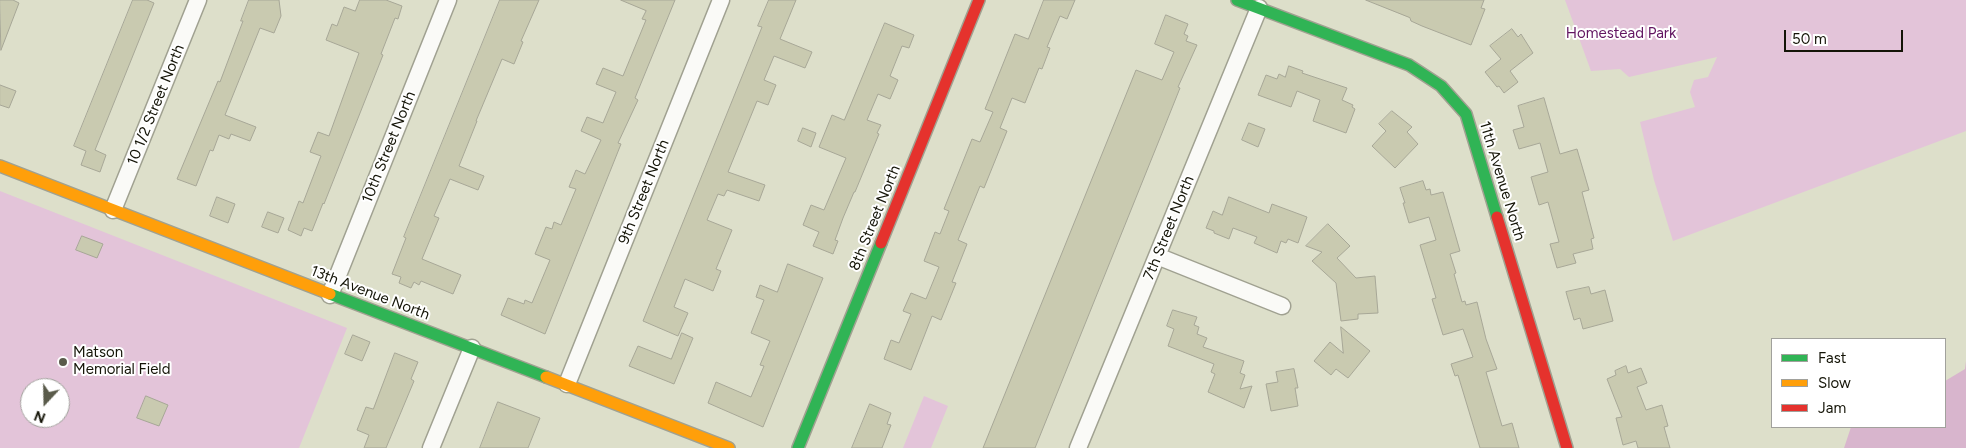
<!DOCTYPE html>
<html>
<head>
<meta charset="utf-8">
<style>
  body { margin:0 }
  #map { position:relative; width:1966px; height:448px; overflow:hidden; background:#dddfca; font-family:Figtree,sans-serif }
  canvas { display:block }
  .legend { position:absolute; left:1771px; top:338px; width:175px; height:90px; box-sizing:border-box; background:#fff; border:1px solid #a1a19c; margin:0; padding:6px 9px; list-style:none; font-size:15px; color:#141407 }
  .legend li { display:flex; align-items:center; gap:10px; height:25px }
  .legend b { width:25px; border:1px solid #a1a19c }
  .north { position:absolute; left:20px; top:378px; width:50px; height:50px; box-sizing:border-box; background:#fff; border:1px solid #a1a19c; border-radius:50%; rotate:201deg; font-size:14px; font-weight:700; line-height:20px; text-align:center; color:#141407 }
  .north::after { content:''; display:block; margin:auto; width:18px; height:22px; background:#5a5b4b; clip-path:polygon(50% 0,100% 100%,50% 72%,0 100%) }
  .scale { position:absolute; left:1784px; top:30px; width:119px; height:22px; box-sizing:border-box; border:2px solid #141407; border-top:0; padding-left:6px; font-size:15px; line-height:18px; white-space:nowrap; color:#141407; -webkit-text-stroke:4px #fff; paint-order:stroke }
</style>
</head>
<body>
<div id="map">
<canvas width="1966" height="448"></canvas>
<ul class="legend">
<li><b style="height:6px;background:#30b455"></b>Fast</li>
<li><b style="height:6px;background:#ff9f0a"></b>Slow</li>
<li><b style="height:6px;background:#e5322d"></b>Jam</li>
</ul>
<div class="north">N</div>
<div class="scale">50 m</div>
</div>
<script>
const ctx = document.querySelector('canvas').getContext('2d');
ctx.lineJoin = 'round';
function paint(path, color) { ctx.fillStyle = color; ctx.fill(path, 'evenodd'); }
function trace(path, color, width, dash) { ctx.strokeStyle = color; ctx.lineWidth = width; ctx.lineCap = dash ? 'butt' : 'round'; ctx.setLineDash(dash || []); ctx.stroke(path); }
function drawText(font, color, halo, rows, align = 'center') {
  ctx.font = font + ' Figtree,sans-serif'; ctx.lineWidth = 4; ctx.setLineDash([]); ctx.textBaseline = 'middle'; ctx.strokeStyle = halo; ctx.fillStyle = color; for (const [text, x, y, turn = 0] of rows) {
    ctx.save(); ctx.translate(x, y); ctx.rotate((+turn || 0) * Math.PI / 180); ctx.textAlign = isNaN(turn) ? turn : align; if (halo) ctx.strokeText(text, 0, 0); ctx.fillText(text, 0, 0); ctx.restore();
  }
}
paint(new Path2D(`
  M1565 0H1966V131L1673 241 1654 180 1640 122 1695 107 1690 92 1694 80 1708 77 1717 57 1629 77 1620 69 1591 71Z
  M0 191 347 328 299 448H0ZM30 388H60V418H30Z
  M924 396 948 406 931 448H903Z`), '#e3c4d9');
paint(new Path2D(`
  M1966 361V448H1844L1851 427H1945V381L1965 369Z`), '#d8b5cd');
const building = new Path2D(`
  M0 0H13L19 3 1 50Z
  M133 0H147L154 3 95 150 106 155 100 172 81 165 86 151 74 146Z
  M249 0H279L281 16 274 33 260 28 225 115 256 127 250 141 231 134 229 139 219 135 213 151 210 150 196 186 177 179 218 81 220 82 243 21H241Z
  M360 0H386L402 6 398 19 395 18 381 54 383 55 324 204 323 203 312 231 304 228 301 236 288 230 299 201 303 203 321 156 310 152 318 132 329 136 359 53 326 40 332 24 337 26 344 7 355 11Z
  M500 0H539L521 41 523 42 514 64 502 59 476 121H477L459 166 484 176 478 190 450 179 434 216 439 218 422 259 461 275 453 294 421 281 419 285 414 282 411 288 399 283 401 277 392 274 406 238 404 237Z
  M621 0H675L635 98 638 100 618 143 621 144 545 334 501 315 508 298 524 304 525 300 532 303 550 260 535 254 546 227 552 229 554 222 561 225 576 189 569 187 576 170 585 174 601 140 581 131 587 117 603 123 616 92 596 84 603 68 623 76 646 20 642 19 646 11Z
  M769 0H796L780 39 812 52 805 68 774 56 764 80 776 85 768 105 757 101 728 172 765 185 759 201 727 190 724 196 718 194 707 220 732 230 716 269 721 271 713 291 685 279 674 307 688 313 678 336 643 321 762 27 758 26Z
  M1044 0H1075L1067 19 1060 16 1047 47 1050 48 1042 69 1039 68 1025 103 1012 98 1000 128 1007 131 984 188 980 186 958 240 967 244 952 282 956 283 941 320 932 316 911 370 884 359 891 340 899 343 911 314 903 311 911 293 926 299 939 267 924 261 935 232 940 234 949 211 944 209 972 139 980 142 993 112 985 109 1015 34 1028 39Z
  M1366 0H1484L1481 8 1485 9 1471 45 1422 26 1411 21 1410 18Z
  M1166 15 1188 24 1184 34 1188 36 1186 41 1197 45 1178 87 1180 88 1160 138 1035 448H983L1136 70 1162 80 1174 52 1155 44Z
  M885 23 914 35 909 48 902 46 890 76 898 80 890 99 878 94 867 120 881 125 877 133 879 134 855 192H854L843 218 835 240 838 241 833 254 813 246 819 232 803 225 811 205 824 210 846 158 819 147 832 115 844 120Z
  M1512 29 1518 37 1521 34 1533 53 1510 71 1518 82 1504 93 1499 86 1497 87 1485 72 1501 59 1490 46Z
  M1289 66 1303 71 1302 73 1347 88 1342 100 1353 105 1352 107 1355 109 1346 133 1313 121 1320 100 1297 91 1291 107 1258 95 1266 75 1277 79 1279 74 1285 77Z
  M0 85 16 91 9 108 0 105Z
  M1544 98 1560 154 1577 149 1589 190 1582 192 1594 238 1591 239 1593 249 1573 254 1576 263 1557 268 1550 244 1559 242 1548 202 1539 205 1531 177 1548 172 1540 143 1519 149 1513 130 1524 127 1518 106Z
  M1392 111 1412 127 1407 132 1418 144 1395 168 1372 146 1386 131 1379 124Z
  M1249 123 1265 129 1258 147 1242 140Z
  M803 128 816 133 811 147 798 141Z
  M1423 181 1426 190 1430 189 1431 195 1443 192 1460 251 1450 254 1456 273 1454 274 1462 302 1465 301 1466 305 1477 302 1486 339 1497 369 1486 372 1502 426 1512 423 1519 448H1480L1458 375 1455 376 1451 364 1473 357 1463 329 1443 335 1432 299 1436 298 1420 245 1436 240 1429 217 1409 223 1403 203H1405L1400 188Z
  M217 197 235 204 228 223 210 216Z
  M1229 197 1269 213 1272 204 1307 217 1298 243 1288 239 1286 243 1281 241 1277 253 1254 243 1257 237 1233 228 1229 239 1214 233V231L1206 228 1213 211 1222 215Z
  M268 212 284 218 278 233 262 227Z
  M1328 224 1350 246 1337 258 1356 278 1375 276 1378 313 1358 314V319L1341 321 1336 283 1312 261 1322 252 1306 246Z
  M82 236 103 244 97 258 76 250Z
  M788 264 823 278 763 427 708 403 716 382 751 397 764 366 760 365 770 341 751 333 764 300 756 297 760 285 777 292Z
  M1589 287 1591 294 1605 290 1613 321 1583 329 1580 318 1574 320 1566 292Z
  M1173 310 1197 317 1194 325 1199 327 1197 334 1207 338 1203 347 1244 361 1240 373 1245 375 1240 389 1252 386 1244 408 1208 392 1215 374 1211 372 1214 364 1168 346 1174 329 1167 326Z
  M1341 327 1370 351 1348 378 1336 369 1331 375 1314 361 1330 342 1343 353Z
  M682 333 693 338 674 384 629 366 638 346 671 359Z
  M353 335 370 342 362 361 345 354Z
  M395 353 418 362 411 379 414 381 386 448H364L369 435 357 430 366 407 373 409Z
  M1626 366 1628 373 1641 368 1647 383 1637 387 1646 410 1662 405 1668 426 1664 427 1670 448H1638L1636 441 1623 445 1616 418 1622 417 1607 379 1616 375 1615 371Z
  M1294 369 1298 388H1295L1298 406 1271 411 1266 384 1278 382 1276 372Z
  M146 396 168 405 159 426 137 418Z
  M498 402 540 418 528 448H480Z
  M870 404 891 413 887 424 891 425 882 448H852Z`);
paint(building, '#c9cab0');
trace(building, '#a7a797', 1);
const street = new Path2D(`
  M113 210 198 0
  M1157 256 1282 306
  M330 295 448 0
  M567 384 721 0
  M431 448 472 348
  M1078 448 1259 8`);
const fast = new Path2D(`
  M1237 0 1409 65 1441 86 1466 114 1497 217
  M330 294 546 377
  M798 448 881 243`);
const slow = new Path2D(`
  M0 166 330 294
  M546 377 729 448`);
const jam = new Path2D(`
  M1497 217 1567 448
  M881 243 979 0`);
trace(street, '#a0a191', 19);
trace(fast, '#a0a191', 14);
trace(slow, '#a0a191', 14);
trace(jam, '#a0a191', 14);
trace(street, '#fafaf7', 16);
trace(fast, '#30b455', 11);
trace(slow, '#ff9f0a', 11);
trace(jam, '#e5322d', 11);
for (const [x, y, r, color] of [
  [63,362,5,"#5a5b4b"]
]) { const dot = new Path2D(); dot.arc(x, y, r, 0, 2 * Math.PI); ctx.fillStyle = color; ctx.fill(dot); trace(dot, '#fff', 2); }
drawText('15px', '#621561', '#fff', [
  ["Homestead Park",1621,34]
]);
drawText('15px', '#141407', '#fff', [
  ["10 1/2 Street North",156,105,-68],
  ["10th Street North",389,147,-68],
  ["11th Avenue North",1502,181,73],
  ["9th Street North",644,192,-68],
  ["8th Street North",875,218,-68],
  ["7th Street North",1169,228,-68],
  ["13th Avenue North",370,293,21]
]);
drawText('15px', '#141407', '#fff', [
  ["Matson",73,353],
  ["Memorial Field",73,370]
], 'left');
</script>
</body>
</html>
